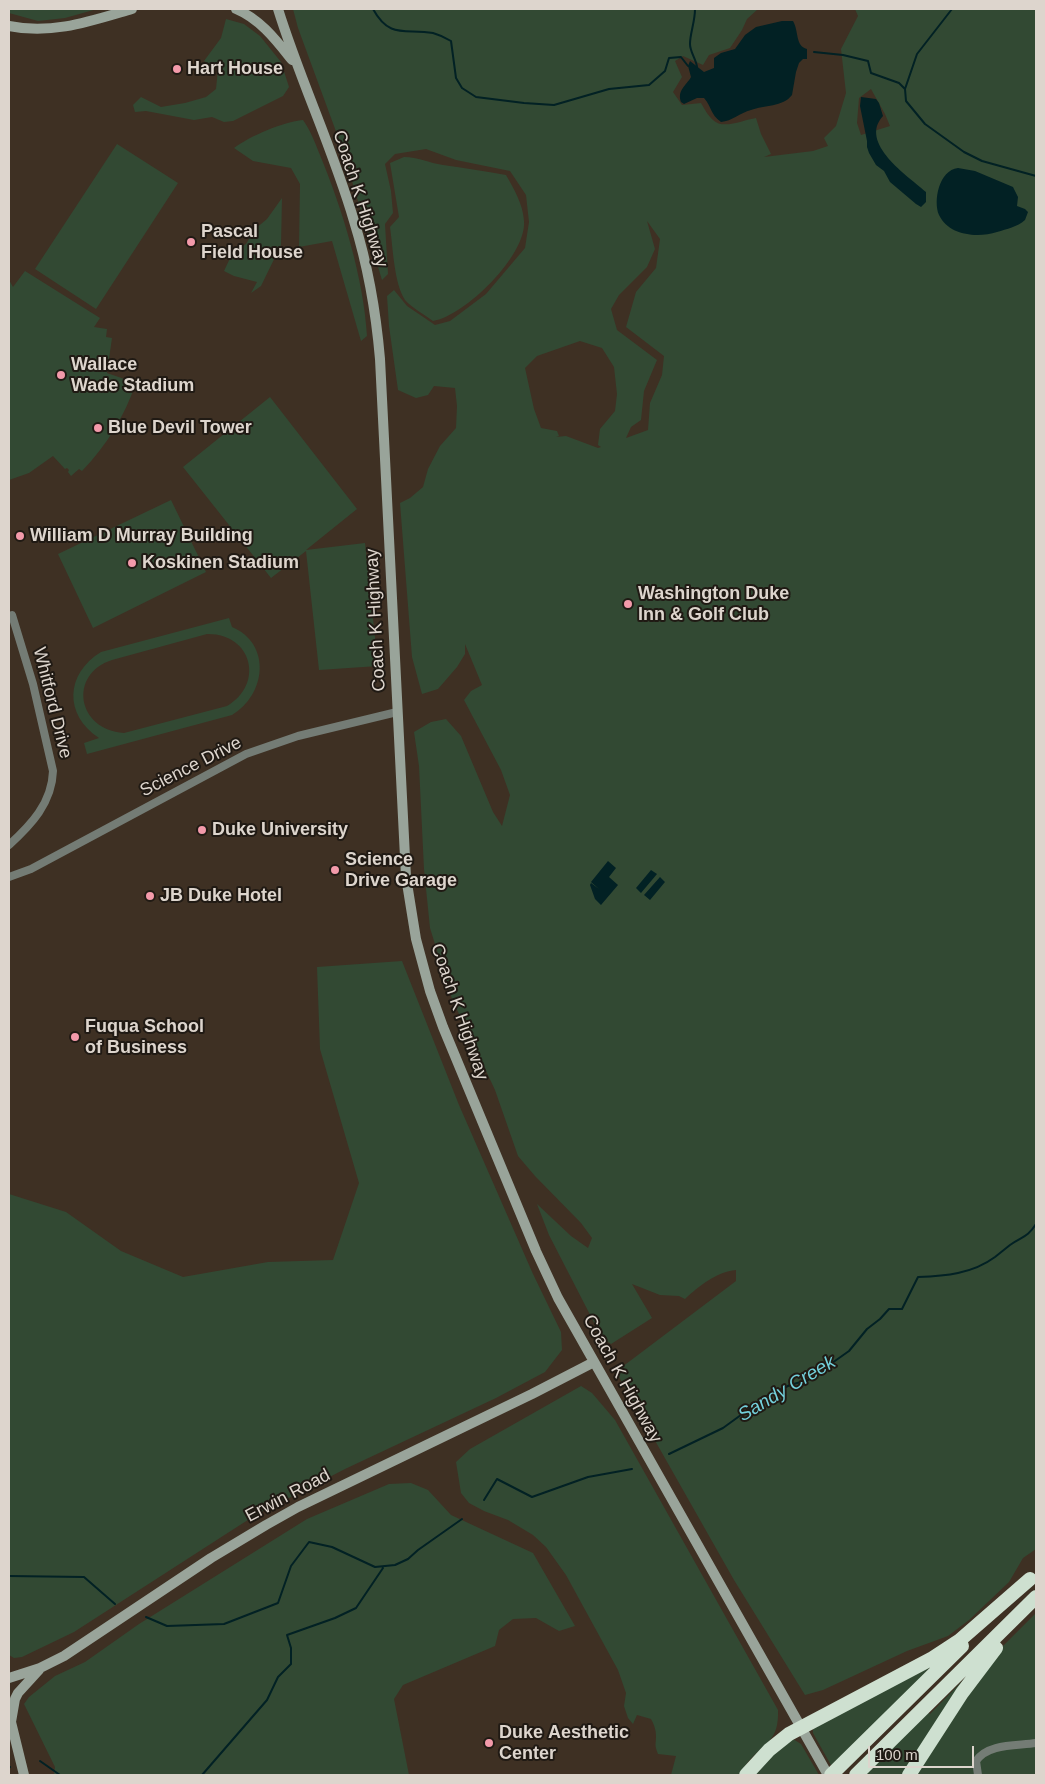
<!DOCTYPE html>
<html>
<head>
<meta charset="utf-8">
<style>
  body { margin:0 }
  #map { position:relative; width:1045px; height:1784px; overflow:hidden; background:#3e3023; font-family:Helvetica,sans-serif }
  canvas { display:block }
  .frame { position:absolute; inset:0; border:10px solid #ddd5cd; pointer-events:none }
  .scale { position:absolute; left:868px; top:1746px; width:106px; height:22px; box-sizing:border-box; border:2px solid #ddd5cd; border-top:0; padding-left:6px; font-size:15px; line-height:18px; white-space:nowrap; color:#ddd5cd; -webkit-text-stroke:4px #201a14; paint-order:stroke }
</style>
</head>
<body>
<div id="map">
<canvas width="1045" height="1784"></canvas>
<div class="frame"></div>
<div class="scale">100 m</div>
</div>
<script>
const ctx = document.querySelector('canvas').getContext('2d');
ctx.lineJoin = 'round';
function paint(path, color) { ctx.fillStyle = color; ctx.fill(path, 'evenodd'); }
function trace(path, color, width, dash) { ctx.strokeStyle = color; ctx.lineWidth = width; ctx.lineCap = dash ? 'butt' : 'round'; ctx.setLineDash(dash || []); ctx.stroke(path); }
function drawText(font, color, halo, rows, align = 'center') {
  ctx.font = font + ' Helvetica,sans-serif'; ctx.lineWidth = 4; ctx.setLineDash([]); ctx.textBaseline = 'middle'; ctx.strokeStyle = halo; ctx.fillStyle = color; for (const [text, x, y, turn = 0] of rows) {
    ctx.save(); ctx.translate(x, y); ctx.rotate((+turn || 0) * Math.PI / 180); ctx.textAlign = isNaN(turn) ? turn : align; if (halo) ctx.strokeText(text, 0, 0); ctx.fillText(text, 0, 0); ctx.restore();
  }
}
paint(new Path2D(`
  M9 9H97L65 18 38 21 9 13Z
  M293 9H758L747 19 742 30 730 48 709 55 703 65 683 56 675 61 682 77 673 92 682 105 701 103C704 108 708 116 713 120 723 130 743 120 756 118L761 134 771 154 764 157 813 151 828 146 824 138 836 126 846 93 841 49 858 16 855 9H1036V1549L1023 1558 1009 1582 969 1620 948 1636 907 1651 823 1690 805 1695 734 1580 619 1377 622 1367 736 1281V1270C716 1272 699 1286 685 1299L679 1296 660 1295 632 1284 652 1318 611 1344 602 1338 549 1235 537 1204 571 1236 588 1248 592 1238 581 1223 535 1176 518 1156 495 1090 452 999 430 928 424 869 419 766 414 732 431 722 446 719 461 736 493 812 502 826 510 795 501 770 464 700 471 691 482 685 465 644V654L457 667 438 689 422 694 412 657 400 503 410 498 423 487 428 469 440 446 456 428 457 406 455 388 434 386 428 395 416 398 398 390 389 326 387 296 394 290 407 306 435 325 450 321 486 294 525 248 529 222 526 195 510 171 456 160 426 149 395 154 385 164 391 191 393 213 385 224 388 274 382 280 341 145 298 28ZM871 89 885 114 890 126 861 135 857 123 859 98ZM647 221 660 239 656 268 636 292 626 327 664 356 662 375 650 403 648 430 626 438 631 427 641 420 644 391 657 360 617 330 611 309 619 295 647 267 655 249ZM580 341 602 348 614 367 617 394 615 411 600 429 598 445 601 447 598 448 566 436 556 437 559 436 557 431 541 428 534 409 525 368 537 356Z
  M226 19 244 24 260 36 281 62 289 87 283 96 233 121 224 122 212 117 194 120 146 111 135 112 133 105 141 97 161 107 185 103 206 97 216 89 218 69 204 61 221 38Z
  M303 120C311 131 315 143 320 155 342 208 364 279 367 336L361 341 332 241 299 247 300 184 291 168 253 161 234 148C250 136 283 122 303 120Z
  M117 144 178 183 96 309 35 269Z
  M404 157C418 157 429 163 443 165 464 168 485 171 506 175 514 189 523 204 524 221 527 255 465 316 433 321 425 315 412 308 405 300 394 283 393 248 390 227L399 217 390 163Z
  M282 198 281 245 261 286 251 293 257 282 234 276 224 271 232 254 246 244 255 229 267 219Z
  M25 271 100 318 94 327 107 329 106 337 112 338 107 373 136 383C124 417 107 445 82 471L79 469 71 476 68 472 69 470 67 468 65 469 53 456 29 473 9 480V280L13 287Z
  M270 397 357 509 306 550 365 543 378 666 319 670 306 551 271 578 183 467Z
  M171 500 206 572 93 628 58 554Z
  M229 618 232 627C272 644 266 695 232 715L87 754 84 743 99 738C64 715 65 674 101 652ZM207 634C252 633 265 684 227 706L124 733C77 730 68 674 112 660Z
  M402 961 459 1105 533 1274 561 1332 562 1350 545 1372 496 1398 345 1469 254 1516 74 1632 22 1657 14 1658 9 1655V1194L66 1212 121 1251 183 1277 268 1262 333 1260 359 1183 320 1049 317 967Z
  M581 1386 592 1393 615 1420 778 1710C779 1741 766 1741 748 1762 744 1766 742 1771 739 1775H671L676 1756 658 1754C654 1744 656 1745 656 1736 656 1730 654 1724 651 1719L637 1715 633 1724 628 1718 624 1706 626 1693 618 1670 566 1575 546 1547 533 1535 508 1520 484 1511 469 1503 461 1493 456 1462 470 1449Z
  M411 1483 428 1490 451 1515 533 1553 575 1626 559 1631 536 1618 513 1619 499 1630 495 1646 403 1685 394 1699 409 1775H54L55 1767 24 1704 29 1697 55 1676 85 1662 139 1624 307 1519 389 1484Z
  M1036 1613V1775H915L998 1651Z
  M935 1662 908 1692 832 1767 813 1733V1729Z
  M968 1675 905 1775H864L928 1712 930 1714Z
  M793 1739 801 1744 819 1775H750L760 1763Z`), '#324933');
paint(new Path2D(`
  M782 21H793C799 31 795 46 807 49V59H803L799 63 796 72 792 95C783 107 764 105 751 110 740 113 732 121 721 122 710 114 712 107 704 98H697L684 104 681 102C677 90 686 86 691 77L688 66 690 61 704 72 714 68V58L721 53 735 49 745 35 756 27Z
  M861 97 876 99 879 103 883 116C858 143 908 176 926 192V202L921 207 916 204 890 182 884 171 876 165 869 153 867 147V141L860 106Z
  M958 168 975 171 1013 187 1018 197 1017 206 1025 209 1028 212 1025 220C1017 227 1007 229 997 232 978 238 949 236 939 215 933 201 939 170 958 168Z
  M608 861 616 868 609 877 618 885 601 905 595 899 590 885 591 883 599 889 591 882Z
  M651 870 657 874 641 893 636 888Z
  M660 877 665 882 650 900 644 895Z`), '#022124');
trace(new Path2D(`
  M373 9C390 40 406 28 433 33 440 35 446 38 451 41L456 78 462 88 476 97 524 103 554 105 609 89 649 85 665 71 669 58 681 57 688 66
  M695 9C695 22 690 33 690 44 690 52 696 59 697 67
  M814 52 843 55 868 61 871 73 899 83 905 89 906 101 925 124 964 152 982 161 1036 176
  M905 89 917 54 952 9
  M669 1454 723 1428 767 1396 790 1385 808 1380 849 1351 867 1329 880 1319 889 1309H902L918 1277C945 1276 972 1274 995 1257 1000 1253 1005 1249 1010 1245 1023 1236 1027 1238 1036 1224
  M484 1500 497 1479 532 1497 588 1477 632 1469
  M9 1576 84 1577 115 1604
  M146 1617 167 1626 224 1624 278 1603 291 1566 309 1542 332 1547 375 1567 395 1565 408 1559 418 1550 462 1519
  M40 1761 60 1775
  M9 1768 10 1767
  M202 1775 267 1700 278 1677 291 1664V1648L287 1635 335 1618 356 1608 383 1568`), '#022124', 2);
trace(new Path2D(`
  M9 845C31 825 52 803 53 771L33 684 12 615
  M9 877 31 869 246 754 298 736 397 712
  M978 1775 976 1761C988 1743 1017 1746 1036 1743`), '#747c75', 8);
trace(new Path2D(`
  M236 9C260 19 276 40 292 60
  M278 9C300 80 333 149 354 221 368 266 376 312 380 359L406 877 416 939 430 991 443 1027 536 1251 558 1298 828 1775
  M9 26C52 35 91 21 132 9
  M9 1678 40 1668 64 1656 211 1558 266 1525 298 1507 532 1394 594 1362
  M10 1718 24 1775
  M11 1722 15 1699 18 1693 39 1670`), '#99a49a', 10);
trace(new Path2D(`
  M746 1775 769 1750 789 1734 931 1659 960 1640 1030 1579
  M831 1775 962 1646
  M856 1775 1036 1597
  M909 1775 962 1693 996 1648`), '#cee0d0', 14);
for (const [x, y, r, color] of [
  [177,69,5,"#f39aaa"],
  [191,242,5,"#f39aaa"],
  [61,375,5,"#f39aaa"],
  [98,428,5,"#f39aaa"],
  [20,536,5,"#f39aaa"],
  [132,563,5,"#f39aaa"],
  [628,604,5,"#f39aaa"],
  [202,830,5,"#f39aaa"],
  [335,870,5,"#f39aaa"],
  [150,896,5,"#f39aaa"],
  [75,1037,5,"#f39aaa"],
  [489,1743,5,"#f39aaa"]
]) { const dot = new Path2D(); dot.arc(x, y, r, 0, 2 * Math.PI); ctx.fillStyle = color; ctx.fill(dot); trace(dot, '#201a14', 2); }
drawText('bold 18px', '#ddd5cd', '#201a14', [
  ["Hart House",187,69],
  ["Pascal",201,232],
  ["Field House",201,253],
  ["Wallace",71,365],
  ["Wade Stadium",71,386],
  ["Blue Devil Tower",108,428],
  ["William D Murray Building",30,536],
  ["Koskinen Stadium",142,563],
  ["Washington Duke",638,594],
  ["Inn & Golf Club",638,615],
  ["Duke University",212,830],
  ["Science",345,860],
  ["Drive Garage",345,881],
  ["JB Duke Hotel",160,896],
  ["Fuqua School",85,1027],
  ["of Business",85,1048],
  ["Duke Aesthetic",499,1733],
  ["Center",499,1754]
], 'left');
drawText('18px', '#ddd5cd', '#201a14', [
  ["Coach K Highway",360,199,72],
  ["Coach K Highway",376,620,-93],
  ["Whitford Drive",52,703,76],
  ["Science Drive",191,767,-27],
  ["Coach K Highway",459,1012,71],
  ["Coach K Highway",622,1379,61],
  ["Erwin Road",288,1496,-28]
]);
drawText('italic 19px', '#73d0db', '#201a14', [
  ["Sandy Creek",787,1389,-31]
]);
</script>
</body>
</html>
